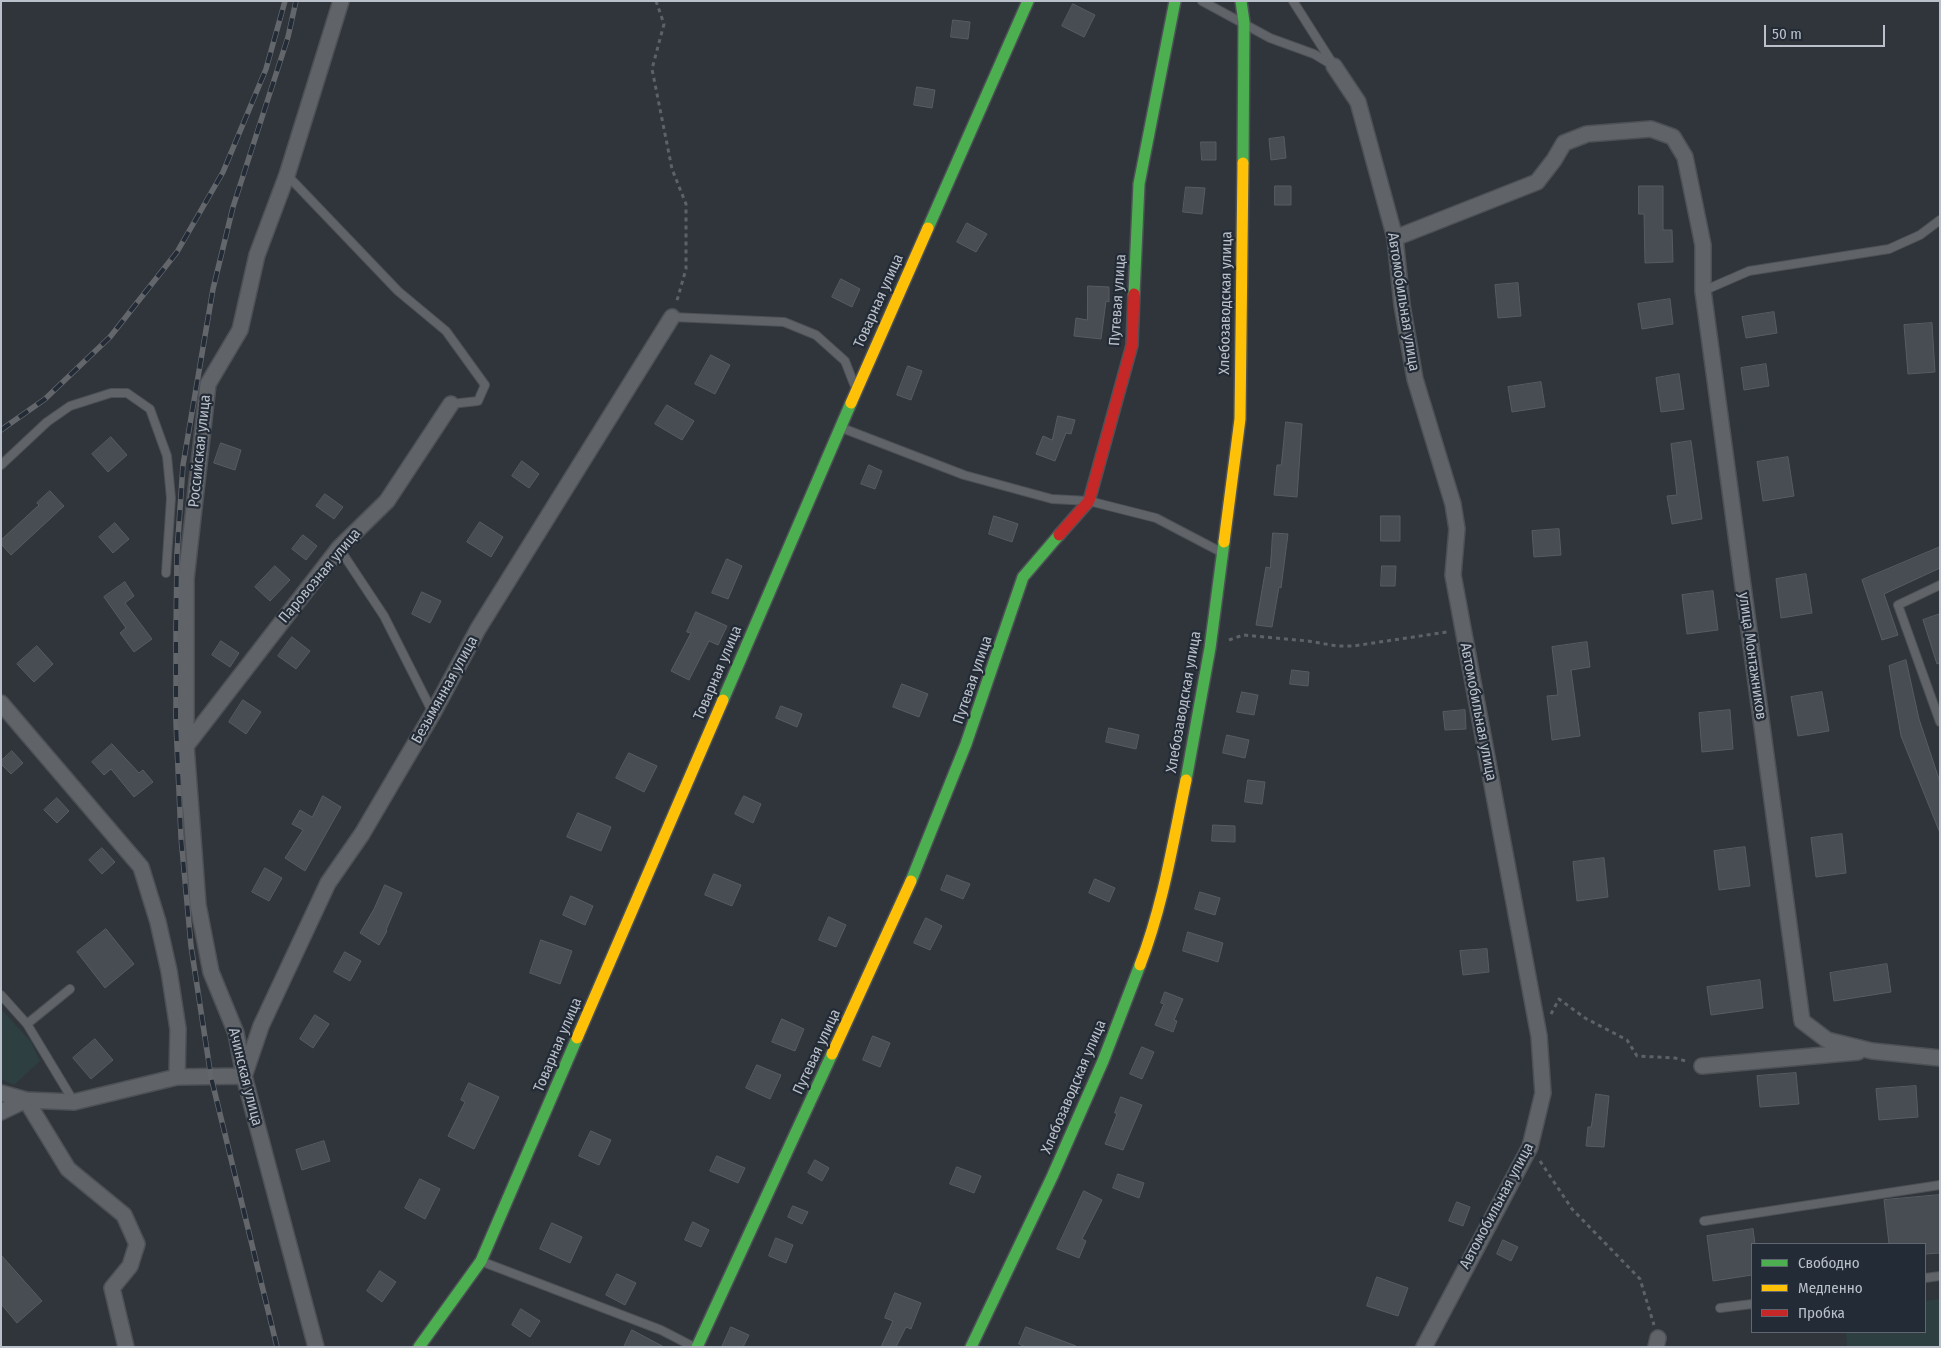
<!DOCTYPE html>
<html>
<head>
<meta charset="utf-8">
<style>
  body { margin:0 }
  #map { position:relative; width:1941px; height:1348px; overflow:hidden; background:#2f353b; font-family:"Fira Sans Condensed",sans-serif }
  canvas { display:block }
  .frame { position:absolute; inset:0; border:2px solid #bbc1ca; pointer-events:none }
  .legend { position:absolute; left:1751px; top:1243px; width:175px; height:90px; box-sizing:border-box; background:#232b36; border:1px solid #606771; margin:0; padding:6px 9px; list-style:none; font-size:15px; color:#bbc1ca }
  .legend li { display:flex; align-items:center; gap:10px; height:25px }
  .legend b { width:25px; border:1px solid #606771 }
  .scale { position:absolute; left:1764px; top:25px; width:121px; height:22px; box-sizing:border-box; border:2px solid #bbc1ca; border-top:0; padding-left:6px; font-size:15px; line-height:18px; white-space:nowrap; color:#bbc1ca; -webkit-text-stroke:4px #232b36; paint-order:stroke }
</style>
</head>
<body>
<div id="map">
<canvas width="1941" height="1348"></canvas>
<div class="frame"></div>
<ul class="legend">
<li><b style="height:6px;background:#4caf50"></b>Свободно</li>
<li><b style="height:6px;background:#ffc107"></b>Медленно</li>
<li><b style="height:6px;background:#c62828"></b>Пробка</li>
</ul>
<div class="scale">50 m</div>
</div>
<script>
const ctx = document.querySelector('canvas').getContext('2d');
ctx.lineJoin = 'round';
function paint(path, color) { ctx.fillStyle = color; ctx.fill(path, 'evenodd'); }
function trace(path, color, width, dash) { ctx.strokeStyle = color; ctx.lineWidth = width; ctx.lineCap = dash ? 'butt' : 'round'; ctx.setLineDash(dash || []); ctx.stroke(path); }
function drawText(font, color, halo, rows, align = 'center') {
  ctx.font = font + ' "Fira Sans Condensed",sans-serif'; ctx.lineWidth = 4.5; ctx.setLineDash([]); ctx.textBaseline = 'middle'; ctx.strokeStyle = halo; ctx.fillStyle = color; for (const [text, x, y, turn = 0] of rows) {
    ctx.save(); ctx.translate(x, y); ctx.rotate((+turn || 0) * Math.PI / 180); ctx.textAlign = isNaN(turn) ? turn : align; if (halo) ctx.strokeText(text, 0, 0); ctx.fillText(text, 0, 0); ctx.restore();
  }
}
paint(new Path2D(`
  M1 1009 31 1042 40 1061 14 1085 1 1079Z
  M1940 1299V1347H1847L1846 1332H1925V1301Z`), '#2d3f41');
const building = new Path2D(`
  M1073 4 1095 15 1084 37 1062 26Z
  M953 20 970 22 968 39 951 37Z
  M917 87 935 90 932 108 914 105Z
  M1284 137 1286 158 1271 160 1269 139Z
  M1201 142H1216V160H1202Z
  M1275 186H1291V205H1275Z
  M1639 186H1663V230H1672L1673 262 1645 263 1644 214H1639Z
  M1186 187 1205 188 1202 214 1183 212Z
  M967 223 987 234 976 252 957 242Z
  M841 279 860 289 852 307 832 297Z
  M1518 283 1521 316 1498 318 1495 285Z
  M1088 286 1109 287V302L1106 301 1101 339 1074 336 1076 318 1087 320Z
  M1670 299 1673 324 1642 329 1638 304Z
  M1774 312 1777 333 1746 338 1742 317Z
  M1932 323 1935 372 1908 374 1904 325Z
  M711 355 730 365 715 394 695 384Z
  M1766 364 1769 386 1744 390 1741 368Z
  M908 366 922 371 911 400 897 395Z
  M1679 374 1684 409 1661 412 1656 378Z
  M1541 382 1545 407 1512 412 1508 387Z
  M667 405 694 421 682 440 655 424Z
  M1058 416 1075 420 1071 434 1066 433 1055 461 1036 454 1043 436 1052 440Z
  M1286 422 1302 424 1297 497 1274 495 1277 465H1281Z
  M111 437 127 455 108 472 92 454Z
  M1691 441 1702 519 1672 524 1667 496 1677 495 1671 444Z
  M221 443 241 450 235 470 214 463Z
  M1788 457 1794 496 1763 501 1757 462Z
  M522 461 539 474 529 488 512 476Z
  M869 465 882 471 875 489 861 484Z
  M50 491 64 506 11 555 1 544V540L39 505 37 503Z
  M325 494 343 507 334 519 316 506Z
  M994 516 1018 524 1012 542 989 534Z
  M1381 516H1400V541H1381Z
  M480 522 503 537 491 557 467 542Z
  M115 523 129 539 113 553 99 537Z
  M1559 529 1561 555 1534 557 1532 531Z
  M1273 533 1288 534 1281 588 1279 587 1272 627 1256 625 1266 567 1270 568Z
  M303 535 317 546 306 560 292 549Z
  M1940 547V568L1884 594 1898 635 1882 640 1862 580Z
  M727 559 742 566 728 599 712 593Z
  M275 566 290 580 270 601 255 587Z
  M1382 566H1396L1395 586H1381Z
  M1806 574 1812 613 1781 618 1776 579Z
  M125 582 134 596 125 603 152 639 134 652 120 633 126 628 104 597Z
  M1713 591 1718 630 1687 634 1682 595Z
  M422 592 441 601 430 623 412 614Z
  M696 612 727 626 718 645 709 641 689 680 671 671 691 633 687 632Z
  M1940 614V663L1937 664 1923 620Z
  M292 637 310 651 296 669 278 656Z
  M221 641 239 653 230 667 212 655Z
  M1587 642 1590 667 1571 670 1580 736 1552 740 1547 696 1558 695 1552 647Z
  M37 646 53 664 34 682 17 664Z
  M1906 660 1919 719 1940 782V833L1901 736 1889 666Z
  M1292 670 1309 672 1308 686 1290 684Z
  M902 684 928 694 919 717 893 707Z
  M1242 692 1258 695 1254 715 1237 712Z
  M1822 692 1829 731 1798 736 1791 697Z
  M243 700 261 712 246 734 229 722Z
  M781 706 802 714 797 727 776 718Z
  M1465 710 1466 729 1445 730 1443 712Z
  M1730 710 1733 749 1702 752 1699 713Z
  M1109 728 1139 735 1136 749 1106 742Z
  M1227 735 1249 740 1245 758 1223 753Z
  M112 744 139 773 143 770 153 782 134 797 111 769 104 775 92 762Z
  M12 751 23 763 11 774 1 764V761Z
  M629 753 657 766 644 792 616 778Z
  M1248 780 1265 782 1262 804 1245 802Z
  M323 796 341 807 305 871 285 858 303 830 292 824 300 810 312 817Z
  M744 796 761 804 753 823 735 814Z
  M57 798 69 811 57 823 44 810Z
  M578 813 611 827 601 851 567 837Z
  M1213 825 1235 826V842L1212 841Z
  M1842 834 1846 873 1816 877 1811 838Z
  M1745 847 1750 886 1719 890 1714 851Z
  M102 848 115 862 102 874 89 860Z
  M1604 858 1608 897 1577 901 1573 862Z
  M265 868 282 878 269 901 252 892Z
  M714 874 741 885 732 906 705 895Z
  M947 875 970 884 963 899 941 890Z
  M1095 879 1115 888 1109 902 1089 893Z
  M385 885 402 893 386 930 387 931 379 945 360 933 374 909Z
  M1200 892 1220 898 1215 915 1195 909Z
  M571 896 593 906 585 925 563 915Z
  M829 917 846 925 836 947 819 940Z
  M926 918 942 926 930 950 914 943Z
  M106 929 134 964 105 988 77 952Z
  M1188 932 1223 943 1218 962 1183 951Z
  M541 940 572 951 560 984 530 973Z
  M1487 949 1489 972 1463 975 1460 951Z
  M345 952 361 961 350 981 334 972Z
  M1887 964 1891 992 1834 1001 1830 973Z
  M1760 980 1763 1008 1711 1015 1707 987Z
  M1165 992 1183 999 1174 1020 1177 1021 1173 1032 1155 1025 1164 1004 1161 1003Z
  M315 1015 329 1024 313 1048 300 1039Z
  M782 1019 804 1029 795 1051 772 1042Z
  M873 1036 890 1043 880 1067 863 1060Z
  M95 1039 113 1060 91 1079 73 1058Z
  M1142 1047 1154 1052 1142 1079 1130 1074Z
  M757 1065 781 1075 770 1099 746 1088Z
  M1796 1073 1799 1104 1760 1107 1757 1076Z
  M469 1083 499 1097 474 1149 448 1136 465 1102 461 1100Z
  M1916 1086 1918 1117 1879 1120 1876 1089Z
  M1596 1094 1609 1096 1604 1147 1586 1146 1588 1127H1591Z
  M1121 1097 1142 1105 1123 1150 1105 1144 1117 1114 1115 1113Z
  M591 1131 611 1140 599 1165 579 1156Z
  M324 1141 330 1161 302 1170 296 1150Z
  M717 1156 745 1168 738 1183 710 1171Z
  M815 1160 829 1168 822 1181 808 1173Z
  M957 1167 981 1176 974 1193 950 1184Z
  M1118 1174 1144 1183 1139 1198 1113 1188Z
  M420 1179 440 1189 425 1219 405 1208Z
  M1084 1191 1102 1200 1082 1239 1086 1241 1079 1258 1057 1249Z
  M1940 1195V1253L1925 1254V1244H1889L1884 1200Z
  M1457 1202 1470 1207 1463 1226 1449 1221Z
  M793 1206 808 1212 802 1224 788 1217Z
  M693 1222 709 1230 701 1247 685 1240Z
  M552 1223 582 1237 570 1263 540 1249Z
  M1753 1229 1755 1244H1752V1275L1713 1281 1707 1236Z
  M776 1238 793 1245 786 1263 769 1256Z
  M1503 1240 1518 1247 1511 1261 1497 1254Z
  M1 1255 42 1301 17 1323 1 1304Z
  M380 1271 396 1282 382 1302 367 1291Z
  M617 1274 636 1283 625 1305 606 1295Z
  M1377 1277 1408 1288 1398 1316 1367 1306Z
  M895 1293 921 1303 911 1329 906 1327 896 1347H881L893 1321 885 1318Z
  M521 1309 540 1321 530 1337 512 1325Z
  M731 1327 749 1335 743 1347H722Z
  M1026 1327 1076 1346V1347H1026L1019 1344Z
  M632 1330 664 1347H624Z`);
paint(building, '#484d53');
trace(building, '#585c62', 1);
const lane = new Path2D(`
  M1202 1 1270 38 1314 54 1334 66
  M1293 1 1333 64
  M287 175 398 291 446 331 485 385 478 401 451 404
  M1703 291 1749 271 1889 249 1920 235 1940 220
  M672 317 784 322 816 335 845 361 854 384
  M842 428 964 475 1052 499 1089 501 1156 518 1221 552
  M1 465 47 422 70 406 111 393H127L150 409 167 456 171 498 166 573
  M339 548 384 616 433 713
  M1940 585 1898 605 1940 722
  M70 989 27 1024 74 1102
  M1 995 27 1024
  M1704 1221 1940 1185
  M483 1262 661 1330 694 1347
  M1925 1278 1940 1276
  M1720 1308 1752 1304`);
const street = new Path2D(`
  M1334 66 1358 102 1395 238 1402 305 1415 379 1453 504 1457 529 1453 575 1539 1036 1543 1093 1530 1147 1424 1347
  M1395 238 1537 182 1554 160 1564 143 1587 134 1651 129 1673 137 1685 157 1703 245V291L1802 1021 1827 1040 1872 1051 1940 1058
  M1 703 141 867 158 922 169 971 178 1029 177 1077
  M186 746 339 548 387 501 451 404
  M1702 1066 1858 1052
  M1 1093 26 1100 68 1169 124 1215 137 1244 130 1266 112 1288 126 1347
  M1 1112 26 1100 74 1102 177 1077 244 1076 261 1026 328 883 362 834 433 713 478 629 672 317
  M316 1347 244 1076 236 1033 211 972 198 905 186 746V579L208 384 240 330 257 255 287 175 341 1
  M1656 1347 1658 1338`);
const fast = new Path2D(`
  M1241 1 1244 22 1243 163
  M928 228 1028 1
  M1134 294 1139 184 1175 1
  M723 700 851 403
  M1186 780 1210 648 1224 542
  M911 881 966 744 1023 577 1059 535
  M419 1347 481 1261 577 1038
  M697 1347 832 1054
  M971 1347 1052 1177 1103 1061 1140 965`);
const slow = new Path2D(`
  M851 403 928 228
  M1224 542 1240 419 1243 163
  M1140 965C1163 906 1173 842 1186 780
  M577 1038 723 700
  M832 1054 911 881`);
const jam = new Path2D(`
  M1059 535 1089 501 1132 345 1134 294`);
trace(lane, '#4d5156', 10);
trace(street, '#4d5156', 18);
trace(fast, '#4d5156', 14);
trace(slow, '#4d5156', 14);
trace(jam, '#4d5156', 14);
trace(new Path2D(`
  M656 1 664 24 652 69 672 169 686 204V269L676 304
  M1229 640 1243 635 1308 641 1337 646H1353L1447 632 1450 633
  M1551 1014 1559 999 1585 1018 1627 1040 1637 1056 1675 1058 1689 1062
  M1540 1161 1572 1209 1640 1279 1654 1325`), '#5d6266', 3, [4, 4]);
trace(lane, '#606368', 8);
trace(street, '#606368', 15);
trace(fast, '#4caf50', 11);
trace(slow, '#ffc107', 11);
trace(jam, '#c62828', 11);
const rail = new Path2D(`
  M1 430 45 399 110 337 177 252 223 172 266 69 285 1
  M277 1347 211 1077 191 946 181 837 176 723V633L177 553 183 465 213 289 233 207 288 37 296 1`);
trace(rail, '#63676c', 5.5);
trace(rail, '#232b36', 4, [11]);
drawText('15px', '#bbc1ca', '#232b36', [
  ["Путевая улица",1118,300,-86],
  ["Товарная улица",879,301,-66],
  ["Автомобильная улица",1403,302,81],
  ["Хлебозаводская улица",1226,303,-89],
  ["Российская улица",200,451,-84],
  ["Паровозная улица",320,576,-50],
  ["улица Монтажников",1752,656,82],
  ["Товарная улица",718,673,-67],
  ["Путевая улица",973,680,-71],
  ["Безымянная улица",445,690,-61],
  ["Хлебозаводская улица",1184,702,-80],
  ["Автомобильная улица",1478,712,79],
  ["Товарная улица",558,1045,-67],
  ["Путевая улица",817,1052,-65],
  ["Ачинская улица",245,1077,76],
  ["Хлебозаводская улица",1074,1087,-67],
  ["Автомобильная улица",1497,1206,-62]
]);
</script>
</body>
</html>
